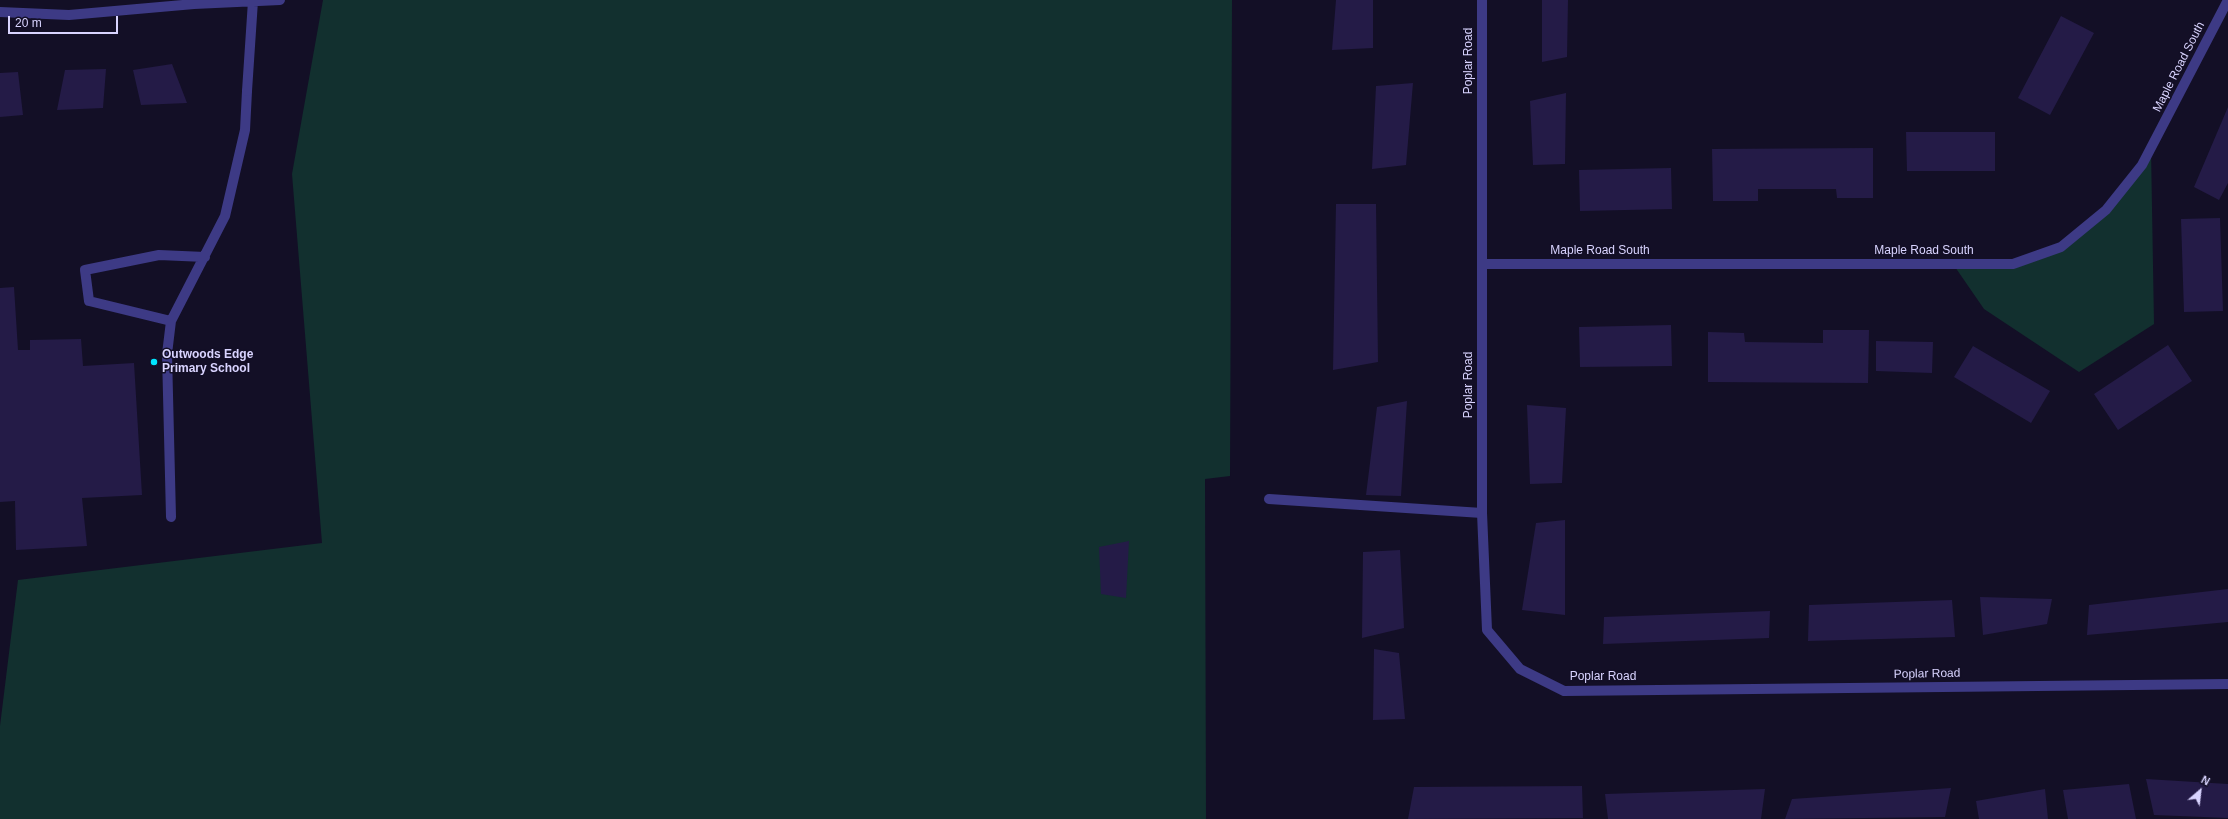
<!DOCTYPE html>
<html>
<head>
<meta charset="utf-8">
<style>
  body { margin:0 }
  #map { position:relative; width:2228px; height:819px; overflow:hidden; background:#130f26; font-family:Arial,sans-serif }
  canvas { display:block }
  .north { position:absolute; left:2180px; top:771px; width:40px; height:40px; -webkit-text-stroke:3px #130f26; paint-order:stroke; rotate:28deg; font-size:11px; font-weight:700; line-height:16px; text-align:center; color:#d9d4ff }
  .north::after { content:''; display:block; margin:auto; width:14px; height:18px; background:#d9d4ff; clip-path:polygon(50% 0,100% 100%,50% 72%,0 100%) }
  .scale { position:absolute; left:8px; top:16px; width:110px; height:18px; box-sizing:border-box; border:2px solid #d9d4ff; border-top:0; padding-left:5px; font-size:12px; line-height:14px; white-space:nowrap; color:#d9d4ff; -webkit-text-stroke:3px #130f26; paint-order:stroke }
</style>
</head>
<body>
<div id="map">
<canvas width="2228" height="819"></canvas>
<div class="north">N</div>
<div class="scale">20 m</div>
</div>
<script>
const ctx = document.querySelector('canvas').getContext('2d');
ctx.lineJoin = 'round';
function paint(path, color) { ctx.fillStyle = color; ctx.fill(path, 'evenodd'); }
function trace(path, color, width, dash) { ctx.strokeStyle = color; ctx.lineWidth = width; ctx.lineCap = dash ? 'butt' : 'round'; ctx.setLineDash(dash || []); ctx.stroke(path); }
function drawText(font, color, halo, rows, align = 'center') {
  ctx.font = font + ' Arial,sans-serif'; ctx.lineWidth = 3; ctx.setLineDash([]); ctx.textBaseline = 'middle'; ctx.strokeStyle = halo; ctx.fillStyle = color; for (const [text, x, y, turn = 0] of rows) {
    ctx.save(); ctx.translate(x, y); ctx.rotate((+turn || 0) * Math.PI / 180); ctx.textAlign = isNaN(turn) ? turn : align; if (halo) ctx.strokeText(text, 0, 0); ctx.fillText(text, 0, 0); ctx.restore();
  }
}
paint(new Path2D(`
  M323 0H1232L1230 476 1205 479 1206 819H0V726L18 580 322 543 292 174Z
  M2151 149 2154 324 2079 372 1984 309 1953 264H2013L2061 247 2106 210Z`), '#12302f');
paint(new Path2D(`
  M1336 0H1373V48L1332 50Z
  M1542 0H1568L1567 57 1542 62Z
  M2061 16 2094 33 2050 115 2018 98Z
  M172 64 187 103 141 105 133 70Z
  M106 69 103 108 57 110 65 70Z
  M18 72 23 115 0 117V73Z
  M1413 83 1406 165 1372 169 1376 86Z
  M1566 93 1565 164 1533 165 1530 101Z
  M2228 107V183L2219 200 2194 187Z
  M1906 132H1995V171H1907Z
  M1873 148V198H1837L1836 189H1758V201H1713L1712 149Z
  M1671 168 1672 209 1580 211 1579 170Z
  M1336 204H1376L1378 362 1333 370Z
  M2220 218 2223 311 2184 312 2181 219Z
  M14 287 18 350H30V340L81 339 83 366 134 363 142 495 82 498 87 546 16 550 15 501 0 502V288Z
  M1671 325 1672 366 1580 367 1579 327Z
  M1823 330H1869L1868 383 1708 382V332L1744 333 1745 342 1823 343Z
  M1876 341 1933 342 1932 373 1876 371Z
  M2168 345 2192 381 2118 430 2094 394Z
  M1973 346 2050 391 2031 423 1954 377Z
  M1407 401 1401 496 1366 495 1377 407Z
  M1527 405 1566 408 1562 483 1530 484Z
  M1565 520V615L1522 610 1536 523Z
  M1129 541 1126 598 1101 594 1099 547Z
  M1400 550 1404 628 1362 638 1363 552Z
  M2228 589V622L2087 635 2089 605Z
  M1980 597 2052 599 2047 624 1983 635Z
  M1952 600 1955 637 1808 641 1809 605Z
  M1770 611 1769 638 1603 644 1604 617Z
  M1374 649 1399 653 1405 719 1373 720Z
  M2146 779 2228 784V818L2154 815Z
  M2129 784 2136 819H2068L2063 790Z
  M1582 786 1583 818 1408 819 1414 787Z
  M1951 788 1945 817 1785 819 1792 799Z
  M1765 789 1761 819H1608L1605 794Z
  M2045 789 2048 819H1979L1976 801Z`), '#241b47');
trace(new Path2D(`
  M171 321 89 301 85 270 159 255 205 257
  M1269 499 1482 513
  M171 517 167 354 171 321 225 216 245 130 247 91`), '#3d3a85', 10);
trace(new Path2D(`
  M1482 0V513L1487 630 1520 669 1564 691 2228 684
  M0 12 69 15 194 4 280 0
  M247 91 253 1
  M1482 264H2013L2061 247 2106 210 2142 165 2228 0`), '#3d3a85', 10);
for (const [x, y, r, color] of [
  [154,362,4,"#00e5ff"]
]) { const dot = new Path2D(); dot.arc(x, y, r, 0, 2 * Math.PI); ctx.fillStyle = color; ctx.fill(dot); trace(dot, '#130f26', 1.5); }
drawText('12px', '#d9d4ff', '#130f26', [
  ["Poplar Road",1469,61,-90],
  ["Maple Road South",2179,67,-63],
  ["Maple Road South",1600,251],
  ["Maple Road South",1924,251],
  ["Poplar Road",1469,385,-90],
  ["Poplar Road",1927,674,-1],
  ["Poplar Road",1603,677]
]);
drawText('bold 12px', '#d9d4ff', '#130f26', [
  ["Outwoods Edge",162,355],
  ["Primary School",162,369]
], 'left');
</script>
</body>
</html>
